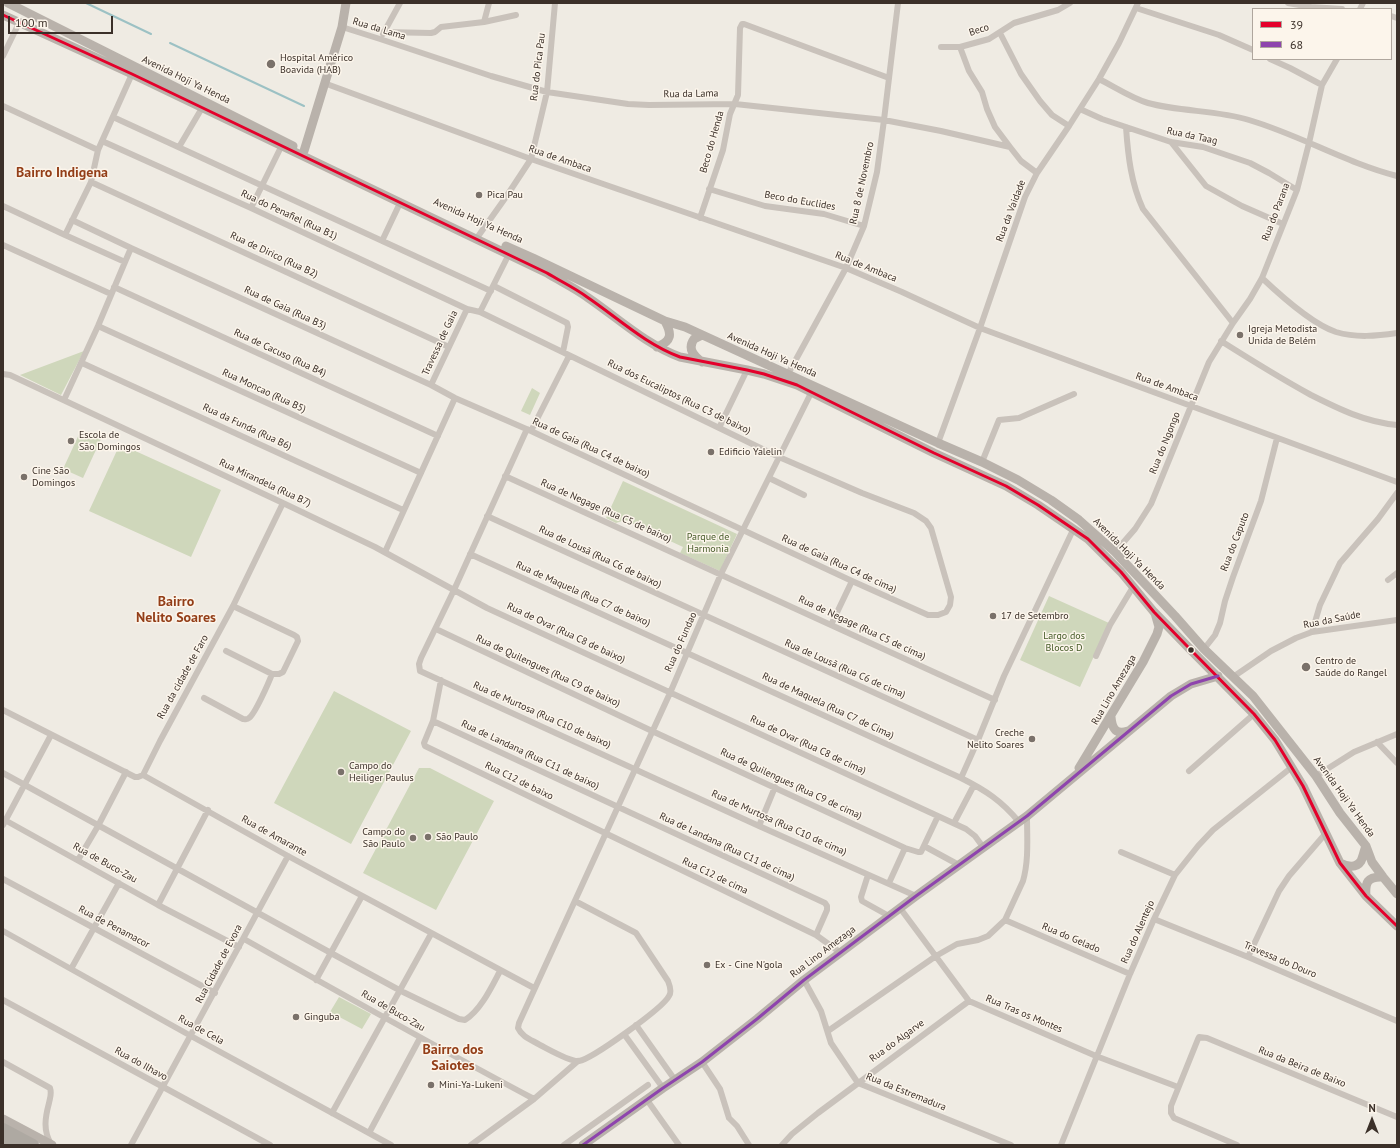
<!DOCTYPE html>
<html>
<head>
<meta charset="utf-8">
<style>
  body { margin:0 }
  #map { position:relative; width:1400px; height:1148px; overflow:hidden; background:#efebe3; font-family:"PT Sans",sans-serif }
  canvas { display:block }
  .frame { position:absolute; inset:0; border:4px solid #3b3029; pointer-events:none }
  .legend { position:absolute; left:1252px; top:8px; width:140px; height:52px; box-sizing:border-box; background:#fcf5eb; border:1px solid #afa69d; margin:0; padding:5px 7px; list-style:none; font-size:12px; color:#3b3029 }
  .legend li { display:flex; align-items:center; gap:8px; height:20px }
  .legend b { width:20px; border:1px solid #afa69d }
  .north { position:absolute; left:1352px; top:1100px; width:40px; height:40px; -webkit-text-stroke:3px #fcf5eb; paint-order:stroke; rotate:0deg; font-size:11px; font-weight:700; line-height:16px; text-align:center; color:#3b3029 }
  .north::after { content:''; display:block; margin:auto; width:14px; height:18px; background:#3b3029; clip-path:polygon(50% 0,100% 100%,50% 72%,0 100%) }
  .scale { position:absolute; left:8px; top:16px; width:105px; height:18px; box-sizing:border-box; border:2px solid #3b3029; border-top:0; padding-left:5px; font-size:12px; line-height:14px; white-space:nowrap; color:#3b3029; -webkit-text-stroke:3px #fcf5eb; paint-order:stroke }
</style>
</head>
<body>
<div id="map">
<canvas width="1400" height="1148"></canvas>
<div class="frame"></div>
<ul class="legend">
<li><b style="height:5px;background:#e4002b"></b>39</li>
<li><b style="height:5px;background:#8e44ad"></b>68</li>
</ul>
<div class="north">N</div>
<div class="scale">100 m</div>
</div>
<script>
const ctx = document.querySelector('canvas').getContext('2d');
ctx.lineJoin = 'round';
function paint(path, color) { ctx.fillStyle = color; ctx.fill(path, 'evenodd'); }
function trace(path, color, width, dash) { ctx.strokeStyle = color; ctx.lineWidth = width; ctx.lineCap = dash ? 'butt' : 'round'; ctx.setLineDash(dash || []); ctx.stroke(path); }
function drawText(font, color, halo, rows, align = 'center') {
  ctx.font = font + ' "PT Sans",sans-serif'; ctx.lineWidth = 3; ctx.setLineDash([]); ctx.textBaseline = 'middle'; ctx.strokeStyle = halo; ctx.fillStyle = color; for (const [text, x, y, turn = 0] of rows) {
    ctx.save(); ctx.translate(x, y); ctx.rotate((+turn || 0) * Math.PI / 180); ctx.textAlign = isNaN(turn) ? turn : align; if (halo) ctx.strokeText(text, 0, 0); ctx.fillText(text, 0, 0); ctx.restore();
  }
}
paint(new Path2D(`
  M84 351 61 395 20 375Z
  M532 388 540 393 530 415 521 411Z
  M81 430 101 439 83 478 63 469Z
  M120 444 221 490 191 557 89 511Z
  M623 481 737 534 720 571 680 553 683 547 625 520 616 523 606 518Z
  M1049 596 1109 623 1080 687 1020 660Z
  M334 691 411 731 351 844 274 803Z
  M419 768H430L494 801 436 910 363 873Z
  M339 997 371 1014 362 1029 330 1012Z`), '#cfd7bb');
trace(new Path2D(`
  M86 3 151 34
  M170 43 304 106`), '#9cc1c4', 2);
trace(new Path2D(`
  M1288 3 1311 7 1342 9
  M1136 8 1219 35 1253 50
  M1360 9 1363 3
  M1391 16 1397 18
  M484 22 489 3
  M342 27 380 39 491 76 547 92 628 104 649 105 735 104 884 120 941 131 1010 147 1021 161 1037 173
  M383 32 431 33 435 32 441 27 484 22 516 15
  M1000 33 1021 74 1040 101 1052 115 1069 126
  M383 34 400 3
  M941 47H960L989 39 1014 23 1058 10 1070 3
  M960 47 969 71 982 92 987 109 995 127 1010 147
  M3 56 19 23
  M1270 59 1290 68 1322 85
  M1099 79C1115 87 1131 98 1148 103 1181 112 1217 110 1249 120 1300 135 1346 163 1397 176
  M324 83 531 159 846 268 902 292 980 328 1397 482
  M3 106 98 150
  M1080 109 1102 119 1171 142 1203 147 1250 163 1269 173 1297 190
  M113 117 491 291
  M1126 127C1128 156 1131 183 1143 209L1233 323
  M102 141 251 208 467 309 480 312 779 457 862 493 914 513 926 521 931 528 951 597 950 605 946 612 938 615H928L852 581 531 431 455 398 431 385 131 248
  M1171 142 1206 186 1242 206 1283 224
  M179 147 202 108
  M91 182 449 347
  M709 189 765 206 824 214 864 226
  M3 206 65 235
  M251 208 281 147
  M700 218 723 150 730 114 738 95 740 28 742 24H744L889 78
  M72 220 131 248 125 262 65 235 91 182 98 150 132 74
  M479 235 506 197 531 159 547 92 555 3
  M382 241 400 203
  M3 245 111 294
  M1262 278C1281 296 1312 324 1336 332 1356 338 1377 336 1397 333
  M494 286 567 323 568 327 563 352
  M114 287 438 436
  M480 312 509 254
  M98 326 421 473
  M1221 341C1251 360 1280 378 1311 395 1339 409 1365 422 1397 425
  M82 363 403 510
  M3 374 10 375 283 503 375 547 487 608 966 829 975 836 983 847
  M788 374 846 268 864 226 877 172 884 120 898 3
  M431 385 467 309
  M64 400 98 326 125 262
  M719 428 747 370
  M527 429 454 590 421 658 419 664 420 671 759 826 916 896
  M531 431 569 356
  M938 443 980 328 1025 197 1037 173 1069 126 1099 79 1119 43 1138 3
  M982 462 999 420 1019 418 1074 394
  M505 476 995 700
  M769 478 804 495
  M487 516 978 740
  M385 552 455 398
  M1115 552 1135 529 1151 504 1209 362 1233 323 1250 299 1262 278 1297 190 1309 143 1322 85 1337 59
  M470 554 961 778C985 790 1002 801 1019 822
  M1388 580 1397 573
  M831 625 852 581
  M436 629 652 731 905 848 918 852H921L938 816
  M1312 632 1320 605 1340 563 1378 519 1397 493
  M1204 649 1215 635 1220 623 1225 601 1233 577 1261 501 1277 438
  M226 651 272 674H279L283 672 298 641 297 637 294 635 233 606
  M1096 656 1110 625 1133 587
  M1233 677 1271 651 1296 638 1312 632 1397 620
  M441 680 433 721 424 743 425 746 816 935 841 953
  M204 698 243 719C246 719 247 720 249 718 255 714 269 682 272 674
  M3 710 135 777H138L143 775 288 856 534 988
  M433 721 825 903 827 906V910L816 935
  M1377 742 1397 763
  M1189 771 1254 714
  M3 773 331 953 401 991 459 1019 465 1020C481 1010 492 986 500 971
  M143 775 160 741 233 606 283 503
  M1316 776 1354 752 1397 734
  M961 778 978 740 1004 676 1073 530
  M3 819 158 905 239 947
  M954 823 974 785
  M3 825 51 735
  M759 826 775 787
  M924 846 959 865
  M1121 852 1175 875
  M78 860 98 826 126 772
  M868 875 861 897 862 901 889 916
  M3 879 215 993
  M889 883 905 848
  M575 901 636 933 668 981C670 986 672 992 669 996 663 1008 592 1059 579 1061 570 1062 548 1049 540 1045 532 1040 522 1037 518 1028L519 1023 670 693 721 574 811 393
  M158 905 208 810
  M900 908 969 1001 1096 1056 1178 1087
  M1154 919 1248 957 1397 1021
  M1005 920 1130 974
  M3 931 191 1036 391 1145
  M244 939C340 993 436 1047 534 1099
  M1248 957 1279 891 1289 876 1326 833
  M71 969 119 883
  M316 980 362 896
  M804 980 821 1011 831 1043 858 1083 1011 1145
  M3 1000 270 1145
  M636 1025 675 1080
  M828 1031 936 956 957 944 978 940 988 936 1005 920 1023 881C1029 860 1027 838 1027 816
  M624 1034 663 1088
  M3 1062 50 1088C52 1094 50 1098 49 1103 45 1118 43 1130 51 1144
  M702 1062 720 1089 729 1118 737 1126 749 1145
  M647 1100 679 1145
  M332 1113 431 934
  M369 1133 420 1038
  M131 1145 288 856
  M471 1145 534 1099 578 1061
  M564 1145 648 1085
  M782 1145 792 1134 818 1113 969 1001
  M1061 1145 1130 974 1154 919 1175 875 1198 846 1213 830 1292 767
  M1237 1145 1174 1118 1171 1113V1106L1198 1039 1199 1037 1207 1038 1397 1117`), '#c9c2bb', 6);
trace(new Path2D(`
  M8 3 293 146
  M3 15 132 74 547 273C560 281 575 288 587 297 618 318 645 344 680 357L747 370 764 374 797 385 934 453 1006 486 1038 505 1088 539 1121 572 1154 612 1187 646 1254 714 1275 740 1303 786 1340 863 1366 896 1397 926
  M304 151 342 27 346 3
  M506 246 533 258 665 321 685 327 938 443 982 462 1018 480 1051 500 1079 520 1115 552 1175 616 1204 649 1253 696 1316 776 1340 813 1366 846 1372 862 1383 877 1397 894
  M702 335 694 339C687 349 694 356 702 362
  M657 347C672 341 672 334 665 321
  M1111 717C1112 729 1116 735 1128 731
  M1079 768 1143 662 1157 634 1159 627 1155 613
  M1340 863C1346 866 1356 869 1361 861 1363 857 1364 851 1366 846
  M1366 896C1365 883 1367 876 1383 877
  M3 1119 52 1145
  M583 1145 663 1088 702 1062 757 1019 804 980 916 896 1027 816 1171 696 1191 684 1218 676`), '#b9b2ab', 9);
trace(new Path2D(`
  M3 1129 33 1145
  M3 1140 13 1145`), '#aea9a2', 12);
trace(new Path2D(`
  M3 15 132 74 547 273C560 281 575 288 587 297 618 318 645 344 680 357L747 370 764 374 797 385 934 453 1006 486 1038 505 1088 539 1121 572 1154 612 1187 646 1254 714 1275 740 1303 786 1340 863 1366 896 1397 926`), '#e4002b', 3);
trace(new Path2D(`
  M583 1145 663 1088 702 1062 757 1019 804 980 916 896 1027 816 1171 696 1191 684 1218 676`), '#8e44ad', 3);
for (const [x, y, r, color] of [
  [271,64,5,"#7a716a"],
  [479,195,4,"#7a716a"],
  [1240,335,4,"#7a716a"],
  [71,441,4,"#7a716a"],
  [711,452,4,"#7a716a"],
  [24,477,4,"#7a716a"],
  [993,616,4,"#7a716a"],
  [1191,650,3.5,"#3b3029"],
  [1306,667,5,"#7a716a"],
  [1032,739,4,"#7a716a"],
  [341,772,4,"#7a716a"],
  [428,837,4,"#7a716a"],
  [413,838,4,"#7a716a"],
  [707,965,4,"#7a716a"],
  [296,1017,4,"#7a716a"],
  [431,1085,4,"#7a716a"]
]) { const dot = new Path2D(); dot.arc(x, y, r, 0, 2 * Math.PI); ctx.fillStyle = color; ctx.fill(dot); trace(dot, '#fcf5eb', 1.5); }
drawText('10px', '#3b3029', '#fcf5eb', [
  ["Rua da Lama",379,29,17],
  ["Beco",979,30,-18],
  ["Rua do Pica Pau",538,67,-83],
  ["Avenida Hoji Ya Henda",186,80,26],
  ["Rua da Lama",691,94,-1],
  ["Rua da Taag",1192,136,12],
  ["Beco do Henda",712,142,-74],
  ["Rua de Ambaca",560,159,19],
  ["Rua 8 de Novembro",862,183,-78],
  ["Beco do Euclides",800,201,10],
  ["Rua da Vaidade",1011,211,-69],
  ["Rua do Parana",1276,212,-69],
  ["Rua do Penafiel (Rua B1)",289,215,25],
  ["Avenida Hoji Ya Henda",478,221,24],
  ["Rua de Dirico (Rua B2)",274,255,25],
  ["Rua de Ambaca",866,267,22],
  ["Rua de Gaia (Rua B3)",285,308,25],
  ["Travessa de Gaia",440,343,-65],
  ["Rua de Cacuso (Rua B4)",280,353,25],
  ["Avenida Hoji Ya Henda",772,355,24],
  ["Rua de Ambaca",1167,387,20],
  ["Rua Moncao (Rua B5)",264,391,25],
  ["Rua dos Eucaliptos (Rua C3 de baixo)",679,397,26],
  ["Rua da Funda (Rua B6)",247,427,25],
  ["Rua do Ngongo",1165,443,-68],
  ["Rua de Gaia (Rua C4 de baixo)",591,448,25],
  ["Rua Mirandela (Rua B7)",265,483,25],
  ["Rua de Negage (Rua C5 de baixo)",606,511,24],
  ["Rua do Caputo",1235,542,-69],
  ["Avenida Hoji Ya Henda",1129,554,45],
  ["Rua de Lousã (Rua C6 de baixo)",600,557,25],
  ["Rua de Gaia (Rua C4 de cima)",839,564,25],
  ["Rua de Maquela (Rua C7 de baixo)",583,594,24],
  ["Rua da Saúde",1332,620,-11],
  ["Rua de Negage (Rua C5 de cima)",862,628,25],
  ["Rua de Ovar (Rua C8 de baixo)",566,633,25],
  ["Rua do Fundao",681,642,-66],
  ["Rua de Lousã (Rua C6 de cima)",845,669,24],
  ["Rua de Quilengues (Rua C9 de baixo)",548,671,25],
  ["Rua da cidade de Faro",183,677,-61],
  ["Rua Lino Amezaga",1114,690,-60],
  ["Rua de Maquela (Rua C7 de Cima)",828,706,25],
  ["Rua de Murtosa (Rua C10 de baixo)",542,715,24],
  ["Rua de Ovar (Rua C8 de cima)",808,745,25],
  ["Rua de Landana (Rua C11 de baixo)",530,755,25],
  ["Rua C12 de baixo",519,781,26],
  ["Rua de Quilengues (Rua C9 de cima)",791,784,25],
  ["Avenida Hoji Ya Henda",1344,797,54],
  ["Rua de Murtosa (Rua C10 de cima)",779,823,24],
  ["Rua de Amarante",274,836,29],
  ["Rua de Landana (Rua C11 de cima)",727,847,25],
  ["Rua de Buco-Zau",105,863,29],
  ["Rua C12 de cima",715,876,26],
  ["Rua de Penamacor",114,927,28],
  ["Rua do Alentejo",1138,932,-66],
  ["Rua do Gelado",1071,938,23],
  ["Rua Lino Amezaga",823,952,-37],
  ["Travessa do Douro",1280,960,23],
  ["Rua Cidade de Evora",219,964,-62],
  ["Rua de Buco-Zau",393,1011,30],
  ["Rua Tras os Montes",1024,1014,23],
  ["Rua de Cela",201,1030,29],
  ["Rua do Algarve",897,1041,-36],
  ["Rua do Ilhavo",141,1064,29],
  ["Rua da Beira de Baixo",1302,1067,22],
  ["Rua da Estremadura",906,1092,22]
]);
drawText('10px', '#3b3029', '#fcf5eb', [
  ["Hospital Américo",280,58],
  ["Boavida (HAB)",280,70],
  ["Pica Pau",487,195],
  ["Igreja Metodista",1248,329],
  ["Unida de Belém",1248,341],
  ["Escola de",79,435],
  ["São Domingos",79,447],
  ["Edificio Yalelin",719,452],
  ["Cine São",32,471],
  ["Domingos",32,483],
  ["17 de Setembro",1001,616],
  ["Centro de",1315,661],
  ["Saúde do Rangel",1315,673],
  ["Creche",1024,733,"right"],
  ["Nelito Soares",1024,745,"right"],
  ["Campo do",349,766],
  ["Heiliger Paulus",349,778],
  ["Campo do",405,832,"right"],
  ["São Paulo",405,844,"right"],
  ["São Paulo",436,837],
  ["Ex - Cine N'gola",715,965],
  ["Ginguba",304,1017],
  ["Mini-Ya-Lukeni",439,1085]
], 'left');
drawText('10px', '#465c29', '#fcf5eb', [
  ["Parque de",708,537],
  ["Harmonia",708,549],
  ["Largo dos",1064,636],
  ["Blocos D",1064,648]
]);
drawText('bold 14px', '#933e18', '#fcf5eb', [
  ["Bairro Indigena",62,173],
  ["Bairro",176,602],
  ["Nelito Soares",176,618],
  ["Bairro dos",453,1050],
  ["Saiotes",453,1066]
]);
</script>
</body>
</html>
